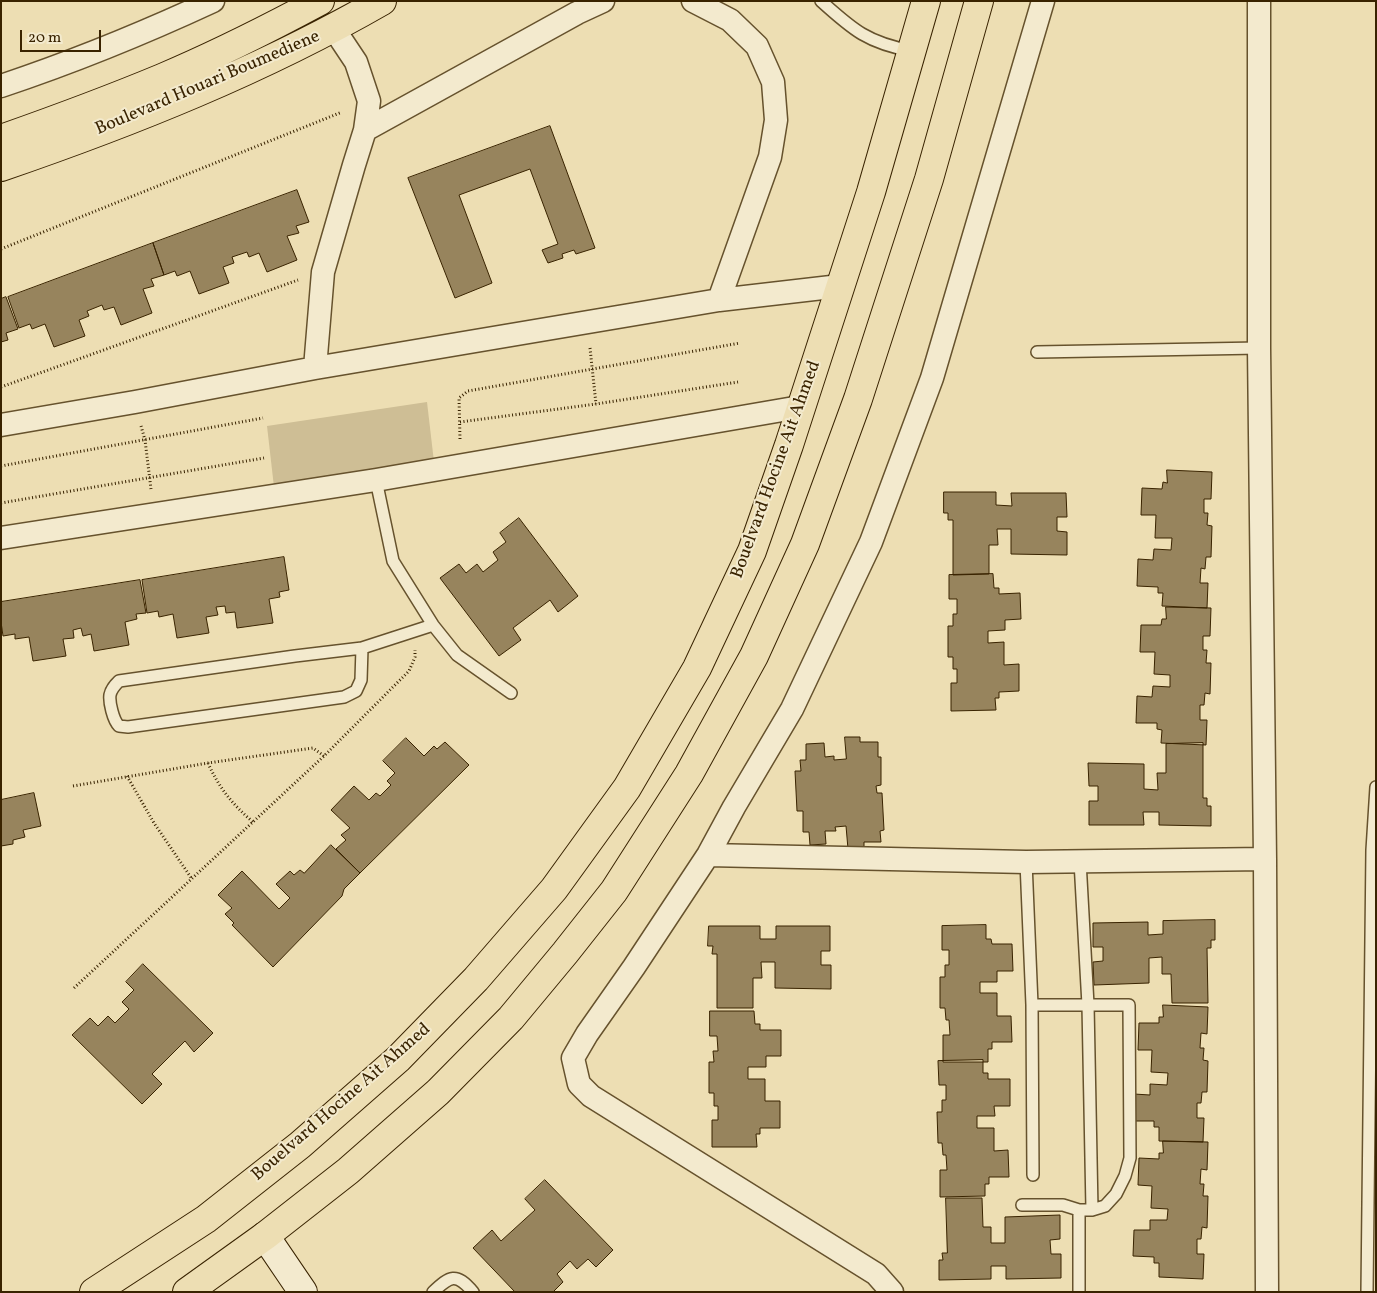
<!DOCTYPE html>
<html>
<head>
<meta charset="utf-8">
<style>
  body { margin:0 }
  #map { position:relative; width:1377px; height:1293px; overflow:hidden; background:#eddeb3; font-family:Vollkorn,serif }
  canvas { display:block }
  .frame { position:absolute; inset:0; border:2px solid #392300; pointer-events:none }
  .scale { position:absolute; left:20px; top:30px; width:81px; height:22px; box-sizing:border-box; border:2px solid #392300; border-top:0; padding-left:6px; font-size:15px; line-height:18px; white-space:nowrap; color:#392300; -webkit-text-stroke:4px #f3eace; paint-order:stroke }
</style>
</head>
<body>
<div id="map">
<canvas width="1377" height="1293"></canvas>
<div class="frame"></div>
<div class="scale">20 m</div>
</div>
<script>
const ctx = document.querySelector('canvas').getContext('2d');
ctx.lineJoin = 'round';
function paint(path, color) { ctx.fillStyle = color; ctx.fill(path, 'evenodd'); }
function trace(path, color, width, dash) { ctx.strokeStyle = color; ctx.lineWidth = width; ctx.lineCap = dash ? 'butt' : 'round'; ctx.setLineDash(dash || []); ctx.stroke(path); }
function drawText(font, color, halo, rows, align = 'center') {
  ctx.font = font + ' Vollkorn,serif'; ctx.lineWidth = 4; ctx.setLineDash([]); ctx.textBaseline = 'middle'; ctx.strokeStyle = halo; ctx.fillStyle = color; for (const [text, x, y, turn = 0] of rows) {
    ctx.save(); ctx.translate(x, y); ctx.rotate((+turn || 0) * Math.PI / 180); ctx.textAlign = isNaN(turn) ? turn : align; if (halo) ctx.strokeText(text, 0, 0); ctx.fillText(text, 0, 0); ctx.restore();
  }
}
paint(new Path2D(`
  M427 402 434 462 274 487 267 426Z`), '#cebe95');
const building = new Path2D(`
  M550 126 595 248 576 254 574 250 562 254 563 258 548 263 542 250 558 244 530 169 459 195 492 283 455 298 408 178Z
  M297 190 309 222 296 226 299 233 287 236 297 260 267 272 259 253 249 257 247 252 232 257 234 263 223 267 229 283 199 294 190 271 177 276 175 271 164 275 153 243Z
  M153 243 164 275 151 279 154 286 143 289 152 313 121 325 114 307 104 310 102 305 87 311 89 316 79 320 85 336 54 347 45 324 32 329 30 324 19 328 8 297Z
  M6 297 18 329 6 333 8 340 1 342V299Z
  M1167 470 1212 472 1211 499H1204V513H1208L1207 525 1212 526 1211 557H1206L1205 569 1201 568 1200 583H1208L1207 608 1162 606 1163 593H1158V587L1137 586 1138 559 1153 560 1154 549 1171 550 1172 538H1155L1156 515H1141L1142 488 1162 489 1163 482 1167 483Z
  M944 492H996V505L1012 506 1011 493H1066L1067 517H1057V531L1067 532V555L1011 554V529H997L998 545H989V574L953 575V520H948V513H944Z
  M519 518 578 596 558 612 550 600 513 628 521 640 499 656 440 578 459 564 466 573 477 564 483 572 498 560 493 552 506 542 500 533Z
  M284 557 289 590 279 592 280 597 269 599 273 623 237 628 235 612 226 613 225 606 216 607 218 615 206 617 209 633 177 638 173 614 159 617 158 611 147 613 142 580Z
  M993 574 994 588H999V594L1020 593 1021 619 1005 620V630L988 631V643L1004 642V665L1019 664V691L999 692V698H995L996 710 951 711V683H957V669H953V657H948V626H953V614H957V599H949V575Z
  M140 580 146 613 136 614 137 619 125 622 129 645 94 651 91 634 83 636 81 628 73 630 74 638 63 639 66 656 33 661 29 637 15 639V634L3 636 1 622V602Z
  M1166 607 1211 608 1210 636H1203V650H1207L1206 663H1211L1210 694 1205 693 1204 705H1200V720H1207L1206 745 1161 743 1162 730 1157 729V723H1136L1137 696 1152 697 1153 686 1170 687V675L1154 674 1155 652H1140L1141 625H1161L1162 619H1166Z
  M845 737H860V742H878V757H881V785L876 786 877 793H882L884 830 880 831 881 842H864V849H848L846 826 835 827 836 831H825L826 844 810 845 809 832H803V811H797L795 771H801L800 760H806V744L824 743 825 757 834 756V760L846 759Z
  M406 738 424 756 434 746 437 749 445 742 469 765 360 873 336 849 346 840 341 835 350 828 331 810 354 786 369 800 376 793 380 796 391 785 387 781 395 773 383 761Z
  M1203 743V798H1207V806H1211V826L1159 825V812H1143L1144 825H1089V801H1098V786H1089L1088 763 1144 764V789L1158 790 1157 773H1166V744Z
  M34 793 41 826 23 830 25 837 13 840V844L1 846V800Z
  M331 845 360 873 344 889 342 896 273 967 232 925 234 923 225 914 232 908 218 895 242 871 279 909 290 898 276 884 290 871 294 875 300 870 304 873Z
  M1215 920V940H1211V948H1207L1208 1003H1172L1171 974H1162V957L1149 958V983L1094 985 1093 962 1103 961V947H1093V923L1148 922V935L1163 934V921Z
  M986 925V939H991L992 944H1012L1013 971H997V982H980V993H997V1016H1011L1012 1042H992V1049H988V1062H943V1035H950L949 1020H946L945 1008H940V977H945V965H949V950H942V926Z
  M709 926H760V939H776V926H830V951H821V965H831V989L775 988V962H761L762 978H753V1008H717V954H712L713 946H708Z
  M143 964 213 1033 194 1052 185 1041 152 1074 162 1084 142 1104 72 1035 90 1018 98 1026 108 1016 115 1023 129 1009 122 1002 134 990 126 982Z
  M1163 1005 1208 1007 1207 1034 1201 1033 1200 1048H1204L1203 1060 1208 1061 1207 1092H1202L1201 1103H1197V1118H1204L1203 1142 1159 1141V1127H1154V1121H1133L1134 1094 1150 1095V1084L1167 1085 1168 1073 1151 1072 1152 1050H1138L1139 1023H1159V1017H1163Z
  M710 1011H754L755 1024H760V1030H781V1056H766V1067H748V1079H765V1101H780V1128H760V1134H756L757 1147H712V1120H718V1106H714V1093H709V1062H714L713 1051H718L717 1036H710Z
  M983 1060V1073H988V1079H1010V1106H994L995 1116H977V1128H994V1151L1008 1150 1009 1177H989V1184H985V1196L940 1197V1170H947L946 1155H943L942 1143H938L937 1112H942V1100H946V1085H939L938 1061Z
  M1163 1141 1208 1142 1207 1170 1201 1169 1200 1184H1204L1203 1196H1208L1207 1228 1202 1227 1201 1239H1197V1254H1204L1203 1279 1159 1277V1263H1154V1257L1133 1256 1134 1230H1150V1220H1167L1168 1209 1151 1208 1152 1186 1138 1185 1139 1158 1159 1159V1153H1163Z
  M545 1180 613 1250 596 1267 588 1259 577 1269 570 1261 557 1274 563 1282 553 1292H515L473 1248 492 1230 501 1241 535 1210 525 1199Z
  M946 1198H982L983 1227H991V1243H1005V1217L1060 1215V1239L1050 1240 1051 1254H1061V1278L1006 1279V1266H991V1279L939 1280V1260H943L942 1253H947Z`);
paint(building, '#97845d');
trace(building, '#392300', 1);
const lane = new Path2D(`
  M821 1C853 30 868 43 912 51
  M1037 352 1259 348
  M376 480 393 561 433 625 457 655 511 693
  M362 648 361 680 356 691 344 697 128 727 119 726C113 720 109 702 110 695 111 689 115 685 119 681L295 656 362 648 433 625
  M1080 861 1088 1005 1092 1210
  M1026 862 1032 1005 1033 1175
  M1022 1205H1063L1079 1210H1092L1105 1206 1116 1194 1125 1176 1130 1158 1129 1005H1032
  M433 1292C450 1276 456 1272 473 1292
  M1079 1292V1210
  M1367 1292 1372 850 1376 787`);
const street = new Path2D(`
  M693 1 730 20 757 46 773 82 776 120 770 157 719 300
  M1259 1V348L1265 859 1267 1292
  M1 86C73 62 144 33 213 1
  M365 130 577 13 603 1
  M315 368 323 272 354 165 365 130 369 101 356 62 334 29
  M1 425 135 402 315 368 719 300 840 286
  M1 538 376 480 800 407
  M708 855 1026 862 1265 859
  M892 1292 876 1274 591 1096 579 1084 573 1058 587 1034 634 967 708 855 734 807 792 709 871 542 932 378 1043 1`);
const secondary = new Path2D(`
  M265 1236 303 1292`);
const primary = new Path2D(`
  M1 139C55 120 109 100 162 78 216 55 268 29 320 1
  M1 167C132 122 262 70 382 1
  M94 1292 206 1219 300 1145 398 1059 476 979 554 889 627 788 697 668 752 551 789 445 871 192 926 1
  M187 1292 265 1236 348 1171 438 1092 511 1018 565 953 614 891 689 774 754 656 805 544 858 399 929 179 979 1`);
trace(lane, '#66522d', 14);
trace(street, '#66522d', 25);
trace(secondary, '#392300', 30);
trace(primary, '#392300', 30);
trace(new Path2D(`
  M1 249 342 112
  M590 348 596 404
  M1 387 298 280
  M460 422 596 404 738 382
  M141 426 145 440 151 489
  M460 439 459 398 468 391 740 343
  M1 466 263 418
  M1 503 264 458
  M208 763C219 788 233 805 253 822
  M127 776 154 823 192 879
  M73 786 208 763 313 748 324 756
  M74 988 324 756 409 671 415 657V650`), '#392300', 3, [1, 2.5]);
trace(lane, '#f3eace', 11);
trace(street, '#f3eace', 22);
trace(secondary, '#f3eace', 28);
trace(primary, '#eddeb3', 28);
drawText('18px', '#392300', '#f3eace', [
  ["Boulevard Houari Boumediene",208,84,-23],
  ["Bouelvard Hocine Ait Ahmed",777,470,-70],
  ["Bouelvard Hocine Ait Ahmed",342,1103,-41]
]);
</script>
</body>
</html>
